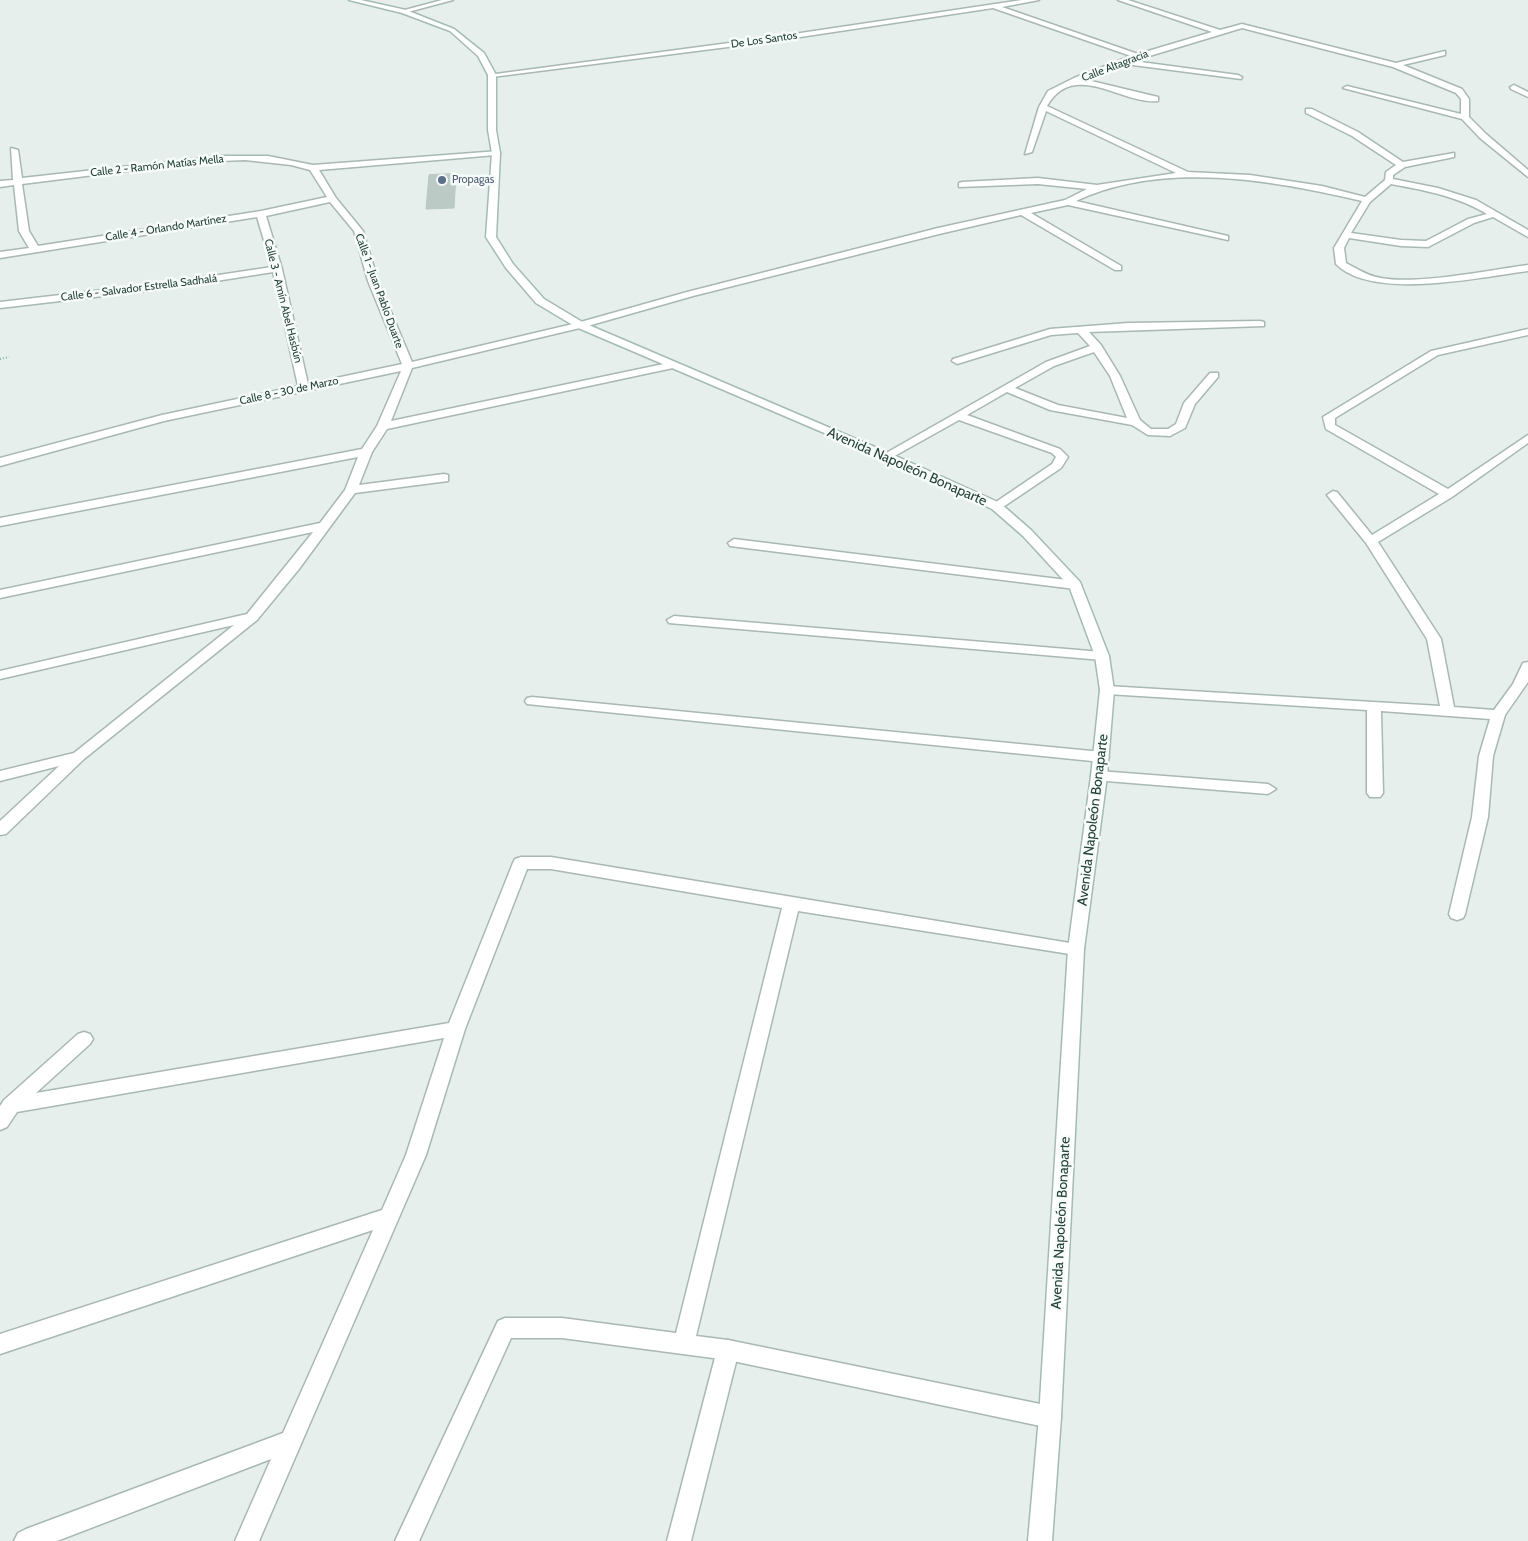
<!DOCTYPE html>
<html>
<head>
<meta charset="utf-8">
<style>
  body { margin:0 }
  canvas { display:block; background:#e6efeb }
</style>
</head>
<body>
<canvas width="1528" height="1541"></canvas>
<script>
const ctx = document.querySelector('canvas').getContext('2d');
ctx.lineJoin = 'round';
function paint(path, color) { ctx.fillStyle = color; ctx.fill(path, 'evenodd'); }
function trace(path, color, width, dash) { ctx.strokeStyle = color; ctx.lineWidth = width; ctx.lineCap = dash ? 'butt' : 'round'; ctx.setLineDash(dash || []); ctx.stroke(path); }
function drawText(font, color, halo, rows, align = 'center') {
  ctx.font = font + ' Cabin,sans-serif'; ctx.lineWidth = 5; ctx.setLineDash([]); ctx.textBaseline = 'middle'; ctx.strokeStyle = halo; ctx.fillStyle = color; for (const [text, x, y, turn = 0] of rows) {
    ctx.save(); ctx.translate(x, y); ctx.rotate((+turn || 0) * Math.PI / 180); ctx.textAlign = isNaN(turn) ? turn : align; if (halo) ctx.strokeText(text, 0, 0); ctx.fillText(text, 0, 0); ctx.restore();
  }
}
const building = new Path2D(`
  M456 174 454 208 426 209 429 175Z`);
paint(building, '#bbcac4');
trace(building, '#b8c9c2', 1);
const service = new Path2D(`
  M728 1340 736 1343 739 1350 691 1541H667L717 1350 720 1343Z`);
const minor = new Path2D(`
  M442 0H453L404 13 401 11Z
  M1022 0H1039L1002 7 1138 54 1212 32 1118 0H1128L1220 30 1242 24 1396 63 1445 51V55L1403 65 1462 89 1469 99V117L1486 134 1528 170V177L1480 138 1462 119 1343 88 1347 86 1461 114V99L1456 93 1393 67 1242 28 1133 61 1238 75 1242 77 1241 79 1125 64 1087 80 1158 97V101C1122 105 1074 59 1047 106L1188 172 1250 175 1322 186 1365 197 1385 180 1386 172 1396 165 1352 136 1306 113V109H1312L1358 132 1403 162 1454 153V157L1405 167 1393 175V179L1438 188 1476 200 1528 230V237L1493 217 1474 223 1428 247 1401 246 1349 238 1344 248 1346 263C1357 269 1368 276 1381 278 1418 285 1489 270 1528 265V271C1481 277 1372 301 1336 264L1334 248 1362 201C1273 180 1162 160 1076 201L1228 236V240L1068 205 1031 213 1121 266V270H1115L1021 215 939 234 693 296 584 327 412 368 391 421 673 362 678 365 673 368 387 429 372 452 359 485 444 474 448 475V481L355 493 299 569 257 620 84 759 6 834 0 835V821L59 766 0 781V771L74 753 234 625 0 679V671L247 614 313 532 0 598V590L320 523 345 490 358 457 0 526V518L362 449 377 426 401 371 164 421 0 466V458L162 415 298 386 273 272 172 288 0 308V302L172 282 272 267 257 217 0 258V252L29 248 19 231 14 185 0 187V181L13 180 11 148 18 150 22 178 221 156H268L313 165 499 151 500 153 496 155 319 170 336 198 363 231 378 281 412 362 577 323 687 292 938 228 1065 200 1087 189 1038 184 959 187V183L962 182 1038 178 1097 185 1176 173 1046 111 1032 152 1025 154 1039 107 1048 91 1074 78 1131 56 993 8 767 42 492 77 488 75 767 38ZM245 160 291 165 310 170 327 197 261 211 38 246 29 231 22 184 198 162ZM1391 184C1424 190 1457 196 1487 214L1468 219 1426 241 1401 240 1351 233 1370 202ZM330 202 354 231 368 281 402 364 308 384 282 269 266 216Z
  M1514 85 1528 92V97L1511 89 1510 87Z
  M1260 321 1264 322V326L1089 332 1101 345 1120 376 1140 420 1151 429H1168L1176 424 1184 403 1210 373H1218V377L1195 404 1185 428 1170 436 1148 435 1132 425 1050 410 1007 392 967 415 1060 449 1068 457 1061 468 1000 509 996 510 990 506 1052 464 1056 457 1052 453 959 420 891 458 887 459 881 456 1046 362 1090 346 1078 333 1051 335 957 364 952 361 953 359 1050 329 1128 323ZM1094 352 1110 376 1127 418 1058 405 1015 388 1054 366Z
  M1528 329V335L1438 355 1335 418V425L1448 489 1528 435V443L1452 497 1378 542 1441 639 1454 707 1494 710 1513 684 1523 663 1528 662V682L1505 715 1493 756 1488 817 1465 914 1463 918 1457 920 1451 918 1449 914 1472 817 1479 756 1490 719 1381 711 1383 793 1380 797H1370L1367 793V710L1107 694 1100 690 1107 686 1440 706 1427 639 1366 543 1327 495 1333 491 1337 492 1372 535 1439 494 1326 429 1323 417 1431 351Z
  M734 539 1075 581 1081 585 1075 589 730 546 728 543Z
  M674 616 1102 652 1109 656 1102 660 669 623 667 620Z
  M532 697 1102 752 1109 757 1102 762 527 704 525 701 527 698Z
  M1099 771 1268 784 1276 789 1268 794 1094 780 1091 776 1094 772Z
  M521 857H551L1082 945 1084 949 1082 953 1076 955 798 911 696 1336 728 1340 1050 1406 1058 1410 1061 1417 1058 1424 1050 1428 728 1360 562 1338H511L419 1541H395L498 1321 505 1318H562L676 1333 782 908 551 869H527L465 1029 426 1155 259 1541H235L271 1459 57 1541H14L18 1533 26 1529 283 1433 373 1230 0 1354V1334L382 1210 406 1155 444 1038 17 1112 7 1127 0 1130V1106L4 1100 78 1034 84 1032 90 1034 93 1039 90 1044 36 1093 449 1023 513 863 515 859Z`);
const secondary = new Path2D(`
  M349 0H361L406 10 454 29 484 53 496 75V130L500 153 496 237 513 264 544 299 584 323 891 454 1000 503 1031 530 1080 582 1109 656 1114 690 1107 776 1084 949 1061 1417 1052 1541H1028L1039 1417 1068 949 1091 776 1100 690 1095 656 1069 586 1023 536 992 509 883 458 576 327 536 303 506 268 486 237 492 153 488 130V75L478 56 450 31 402 13Z`);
trace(service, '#a8b8b2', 3);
trace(minor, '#a8b8b2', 3);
trace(secondary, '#a4bbb3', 3);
trace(new Path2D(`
  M0 359 9 357`), '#86b3a5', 2, [1, 2]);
paint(service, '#fff');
paint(minor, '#fff');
paint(secondary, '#fff');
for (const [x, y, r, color] of [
  [442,180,5,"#5c6f8a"]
]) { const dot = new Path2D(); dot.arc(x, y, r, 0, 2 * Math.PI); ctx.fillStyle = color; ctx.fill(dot); trace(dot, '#f7fbf9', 2); }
drawText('11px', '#24423a', '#f7fbf9', [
  ["De Los Santos",764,40,-8],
  ["Calle Altagracia",1115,66,-21],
  ["Calle 2 - Ramón Matías Mella",157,166,-6],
  ["Calle 4 - Orlando Martínez",166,228,-9],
  ["Calle 6 - Salvador Estrella Sadhalá",139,288,-7],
  ["Calle 1 - Juan Pablo Duarte",379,291,70],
  ["Calle 3 - Amín Abel Hasbún",283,301,76],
  ["Calle 8 - 30 de Marzo",289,391,-12]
]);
drawText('11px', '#4e5e75', '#f7fbf9', [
  ["Propagas",452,180]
], 'left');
drawText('14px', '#24423a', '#f7fbf9', [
  ["Avenida Napoleón Bonaparte",907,467,24],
  ["Avenida Napoleón Bonaparte",1093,820,-83],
  ["Avenida Napoleón Bonaparte",1061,1223,-87]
]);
</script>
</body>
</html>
